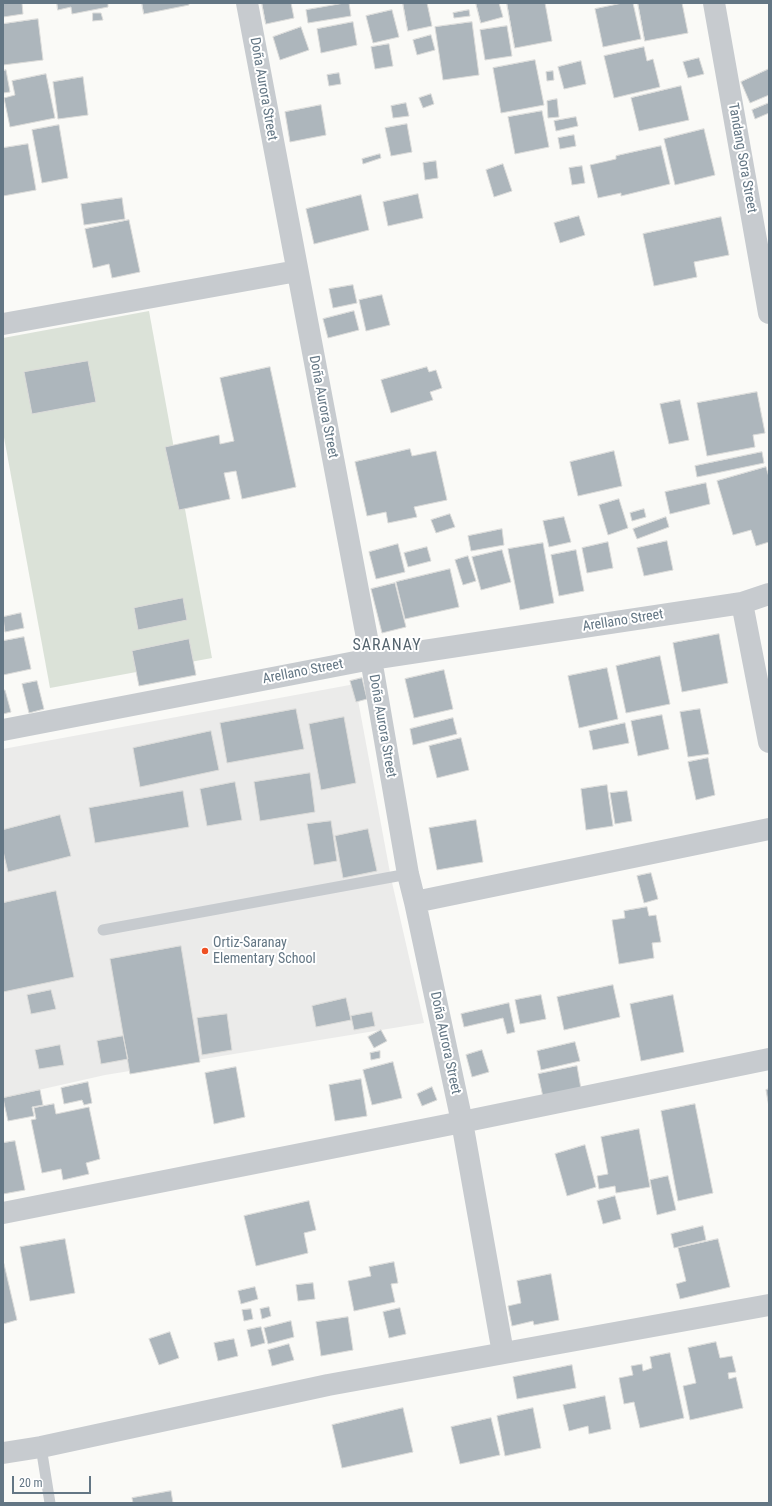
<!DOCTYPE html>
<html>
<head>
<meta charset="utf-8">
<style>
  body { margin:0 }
  #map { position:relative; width:772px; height:1506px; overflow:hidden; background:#fafaf7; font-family:"Roboto Condensed",sans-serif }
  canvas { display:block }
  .frame { position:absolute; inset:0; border:4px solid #637684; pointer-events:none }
  .scale { position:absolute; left:12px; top:1476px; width:79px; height:18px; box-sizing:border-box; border:2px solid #637684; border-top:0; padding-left:5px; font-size:12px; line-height:14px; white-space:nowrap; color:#637684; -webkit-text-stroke:3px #fff; paint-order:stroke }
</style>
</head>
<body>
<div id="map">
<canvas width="772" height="1506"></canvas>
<div class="frame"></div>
<div class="scale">20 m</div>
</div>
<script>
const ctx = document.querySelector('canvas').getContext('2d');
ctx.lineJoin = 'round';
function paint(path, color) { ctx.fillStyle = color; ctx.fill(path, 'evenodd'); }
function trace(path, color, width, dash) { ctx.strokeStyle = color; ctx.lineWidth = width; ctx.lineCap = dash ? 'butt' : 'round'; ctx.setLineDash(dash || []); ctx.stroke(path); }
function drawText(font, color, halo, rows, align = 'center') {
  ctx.font = font + ' "Roboto Condensed",sans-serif'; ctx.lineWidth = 4; ctx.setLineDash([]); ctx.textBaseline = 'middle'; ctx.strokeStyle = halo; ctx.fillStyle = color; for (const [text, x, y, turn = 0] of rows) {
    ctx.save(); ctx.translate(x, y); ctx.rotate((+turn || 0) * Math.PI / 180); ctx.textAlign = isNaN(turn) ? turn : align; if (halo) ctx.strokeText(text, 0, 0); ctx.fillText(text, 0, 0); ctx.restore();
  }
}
paint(new Path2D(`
  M355 684 391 878 424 1023 105 1075 3 1098V749Z`), '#ebebea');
paint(new Path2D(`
  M149 311 212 658 50 688 3 432V338Z`), '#dbe2d8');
const building = new Path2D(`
  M3 3H22L23 14 3 17Z
  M57 3H108V7L72 14 71 7 58 10Z
  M142 3H189V5L144 14Z
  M262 3H291L294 18 266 24Z
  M345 3H349L351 16 308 23 306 10Z
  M403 3H427L432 26 408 31Z
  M476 3H499L503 17 481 23Z
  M507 3H545L552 41 515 48Z
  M623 3H633L641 39 603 47 595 9Z
  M638 3H682L688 33 645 41Z
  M392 10 399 37 373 43 366 16Z
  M469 10 470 16 454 18 453 13Z
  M93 13H101L103 20 93 21Z
  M38 19 43 60 3 65V24Z
  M353 22 357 45 321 53 317 29Z
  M472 22 479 75 443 80 435 27Z
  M507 26 512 56 485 60 480 30Z
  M301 27 309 50 280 60 273 37Z
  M431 35 435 50 417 55 413 40Z
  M389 44 393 66 375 69 371 47Z
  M644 47 647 61 653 59 660 87 614 98 604 56Z
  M699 58 704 74 688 78 683 62Z
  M535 60 544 105 501 113 493 68Z
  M581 61 586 84 564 89 558 67Z
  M769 69V95L750 103 741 82Z
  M6 70 10 92 3 93V71Z
  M553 71 554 80 547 81 546 72Z
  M339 73 341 84 329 86 327 75Z
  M46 74 55 118 10 127 4 98 15 95 12 81Z
  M83 77 88 115 58 119 53 82Z
  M681 86 689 120 639 131 631 98Z
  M431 94 434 104 423 108 419 98Z
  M557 99 559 117 548 118 547 101Z
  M406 103 409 116 393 118 391 106Z
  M769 103V113L755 119 752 110Z
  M321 105 326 135 290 142 285 112Z
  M542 111 549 147 515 154 508 117Z
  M576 117 578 126 556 131 554 121Z
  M407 124 412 152 391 156 385 128Z
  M59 125 68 178 42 183 32 130Z
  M704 129 715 175 675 185 664 139Z
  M574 135 576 146 560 149 558 138Z
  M28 144 36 190 3 196V148Z
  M661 146 670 184 621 196V193L598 198 590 165 616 159V156Z
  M380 154 381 158 363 164 362 159Z
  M436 161 438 178 425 180 423 163Z
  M503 164 512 191 494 197 486 170Z
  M582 166 585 183 572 185 569 168Z
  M418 194 423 218 388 226 383 202Z
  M361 195 369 230 314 244 306 209Z
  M122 198 125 219 84 225 81 204Z
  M579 216 585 235 560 243 554 223Z
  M721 217 729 255 694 262 697 277 654 286 643 234Z
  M129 220 140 272 112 278 109 264 93 268 85 229Z
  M353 285 357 303 333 308 329 289Z
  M382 295 390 325 366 331 359 300Z
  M354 311 359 330 328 338 323 319Z
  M88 361 96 402 32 414 24 372Z
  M270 367 296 487 242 499 236 471 224 473 230 499 179 510 165 447 219 435 220 444 234 441 220 378Z
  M427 367 429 372 436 370 442 388 430 392 433 400 391 413 381 380Z
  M757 392 765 433 753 435 755 447 707 456 697 403Z
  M680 400 689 440 669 444 660 404Z
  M410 449 412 456 436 451 447 500 414 507 417 517 388 523 386 512 367 516 355 462Z
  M614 451 622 486 578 496 570 462Z
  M762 452 764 463 697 477 695 466Z
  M766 467 769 477V542L756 546 751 530 733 535 717 481Z
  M706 483 710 504 670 514 665 492Z
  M619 499 628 528 608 535 599 505Z
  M644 509 646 517 632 521 630 513Z
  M450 514 455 527 436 533 431 520Z
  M564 517 571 542 549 547 543 521Z
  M666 517 669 527 637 539 633 529Z
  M502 529 504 545 471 551 468 536Z
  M667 541 673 570 644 576 637 548Z
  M608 542 613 568 587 573 582 548Z
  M543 543 554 603 520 610 508 549Z
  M398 544 405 572 376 579 369 552Z
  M427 547 431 561 408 567 404 553Z
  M502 550 511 582 481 590 472 557Z
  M576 550 584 591 559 596 551 555Z
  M468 556 476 581 463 585 455 560Z
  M450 569 459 607 405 619 396 582Z
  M395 583 406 627 382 633 371 589Z
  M183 598 187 620 138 630 134 608Z
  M21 613 24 628 5 632 3 617Z
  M719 634 728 683 682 692 673 643Z
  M24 637 31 669 3 675V641Z
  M189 639 196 675 139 686 132 651Z
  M660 656 670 704 626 713 616 666Z
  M607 668 618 719 579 728 568 676Z
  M444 670 453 709 414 718 405 679Z
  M362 678 367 699 356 702 350 681Z
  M37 681 44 709 29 713 22 684Z
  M3 690H5L11 712 3 714Z
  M296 709 304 749 227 763 220 723Z
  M700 709 709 754 688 757 680 712Z
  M662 715 669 749 638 756 631 721Z
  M344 717 356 783 321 790 309 724Z
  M453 718 457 734 413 745 410 729Z
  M625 723 629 743 593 750 589 731Z
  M211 731 219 770 140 787 133 748Z
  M461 738 469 770 437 778 429 746Z
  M708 758 715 795 696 800 688 762Z
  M310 773 315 812 260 821 254 782Z
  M235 782 242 820 207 826 200 789Z
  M607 785 613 826 586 830 581 789Z
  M183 791 189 827 95 843 89 808Z
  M627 791 632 821 615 824 610 793Z
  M60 815 71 856 8 872 3 851V830Z
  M476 820 483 862 437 870 429 828Z
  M331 821 337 861 314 865 307 824Z
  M368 829 377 871 343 878 335 836Z
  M651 873 658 899 644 903 637 876Z
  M56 891 74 977 3 992V903Z
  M647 907 649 916 656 915 661 942 652 943 654 958 619 964 612 920 625 918 624 911Z
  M181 946 200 1062 130 1074 110 959Z
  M613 985 620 1017 564 1030 557 997Z
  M51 990 56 1009 31 1014 27 995Z
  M541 995 546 1019 520 1024 515 1000Z
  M673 995 684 1052 641 1061 630 1004Z
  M346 998 351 1020 316 1027 312 1006Z
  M509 1003 515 1032 507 1034 503 1018 464 1027 461 1014Z
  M372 1012 375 1026 354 1030 351 1016Z
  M227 1014 232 1050 202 1055 197 1018Z
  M381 1030 387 1041 374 1048 368 1037Z
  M123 1036 128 1059 101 1064 97 1041Z
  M575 1042 580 1061 541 1070 537 1051Z
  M60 1045 64 1065 39 1069 35 1050Z
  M482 1050 489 1072 472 1077 466 1055Z
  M380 1051V1058L371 1060 370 1053Z
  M393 1062 402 1098 372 1105 363 1070Z
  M577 1066 581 1089 543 1097 538 1074Z
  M236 1067 245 1117 214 1124 205 1073Z
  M361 1079 367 1116 335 1121 329 1085Z
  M88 1082 92 1103 84 1105 82 1100 64 1104 61 1088Z
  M432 1087 437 1100 422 1106 417 1094Z
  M769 1089V1107L766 1090Z
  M40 1090 43 1105 32 1107 34 1116 8 1121 3 1098Z
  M54 1104 56 1114 89 1107 100 1159 86 1163 89 1174 63 1180 61 1169 42 1173 31 1120 36 1119 34 1108Z
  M695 1104 713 1193 678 1201 661 1111Z
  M639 1129 650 1187 616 1193 615 1186 599 1189 597 1176 608 1174 601 1137Z
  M15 1141 25 1190 3 1194V1143Z
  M585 1145 596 1187 567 1196 555 1154Z
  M668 1176 676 1210 657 1215 650 1180Z
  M615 1196 621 1219 603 1224 597 1201Z
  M309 1201 316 1230 304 1233 308 1253 256 1266 244 1216Z
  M703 1226 706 1240 674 1248 671 1234Z
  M65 1239 75 1293 30 1301 20 1247Z
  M718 1239 730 1287 680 1299 676 1284 686 1281 678 1248Z
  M394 1262 398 1283 391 1284 395 1302 354 1311 348 1281 371 1276 369 1267Z
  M4 1264 17 1320 3 1324V1265Z
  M551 1274 559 1320 534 1325 533 1321 512 1326 508 1306 521 1303 517 1281Z
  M313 1283 315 1299 298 1301 296 1285Z
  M255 1287 258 1299 241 1304 238 1291Z
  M269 1307 271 1316 262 1319 260 1309Z
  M400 1308 406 1334 389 1338 383 1312Z
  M251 1309 253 1319 244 1321 242 1310Z
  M348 1317 353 1350 321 1356 316 1322Z
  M291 1321 294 1337 268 1344 264 1328Z
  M261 1327 265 1343 251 1347 247 1330Z
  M170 1332 179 1358 159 1365 149 1339Z
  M234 1339 238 1356 218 1361 214 1343Z
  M716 1342 720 1358 732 1356 736 1372 728 1373 729 1379 736 1377 743 1408 690 1420 683 1386 696 1383 688 1348Z
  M289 1344 294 1360 272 1366 268 1350Z
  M670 1353 684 1418 640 1428 634 1402 624 1404 619 1378 633 1375 631 1366 642 1364 643 1371 652 1368 650 1357Z
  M572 1365 576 1388 517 1399 513 1377Z
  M605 1396 611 1429 589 1434 588 1426 569 1431 563 1405Z
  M403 1408 413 1452 342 1468 332 1425Z
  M533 1408 541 1448 505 1456 497 1416Z
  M491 1418 500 1455 460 1464 451 1427Z
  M171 1491 173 1503H133L132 1498Z`);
paint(building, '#adb6bc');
trace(building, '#dbdbd9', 1);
trace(new Path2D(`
  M103 930 408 874
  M41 1447 50 1503`), '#c7cbcf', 11);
trace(new Path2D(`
  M247 3 371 659 408 874 415 902 462 1122 503 1353
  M714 3 769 313
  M3 324 297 271
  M742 603 769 742
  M3 730 371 659 742 603 769 594
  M415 902 769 829
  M3 1213 462 1122 769 1059
  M3 1453 41 1447 328 1385 769 1305`), '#c7cbcf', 22);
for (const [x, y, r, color] of [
  [205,951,4,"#ee5023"]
]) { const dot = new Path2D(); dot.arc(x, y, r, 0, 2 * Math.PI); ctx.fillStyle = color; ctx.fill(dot); trace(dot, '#fff', 1.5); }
drawText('14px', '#637684', '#fff', [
  ["Doña Aurora Street",263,89,80],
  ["Tandang Sora Street",742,158,80],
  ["Doña Aurora Street",323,407,79],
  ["Arellano Street",623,621,-9],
  ["Arellano Street",303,672,-11],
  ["Doña Aurora Street",382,726,80],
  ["Doña Aurora Street",445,1043,78]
]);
drawText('14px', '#637684', '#fff', [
  ["Ortiz-Saranay",213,943],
  ["Elementary School",213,959]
], 'left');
ctx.letterSpacing = '1px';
drawText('16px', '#55646e', '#fff', [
  ["SARANAY",387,646]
]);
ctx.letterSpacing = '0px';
</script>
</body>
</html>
